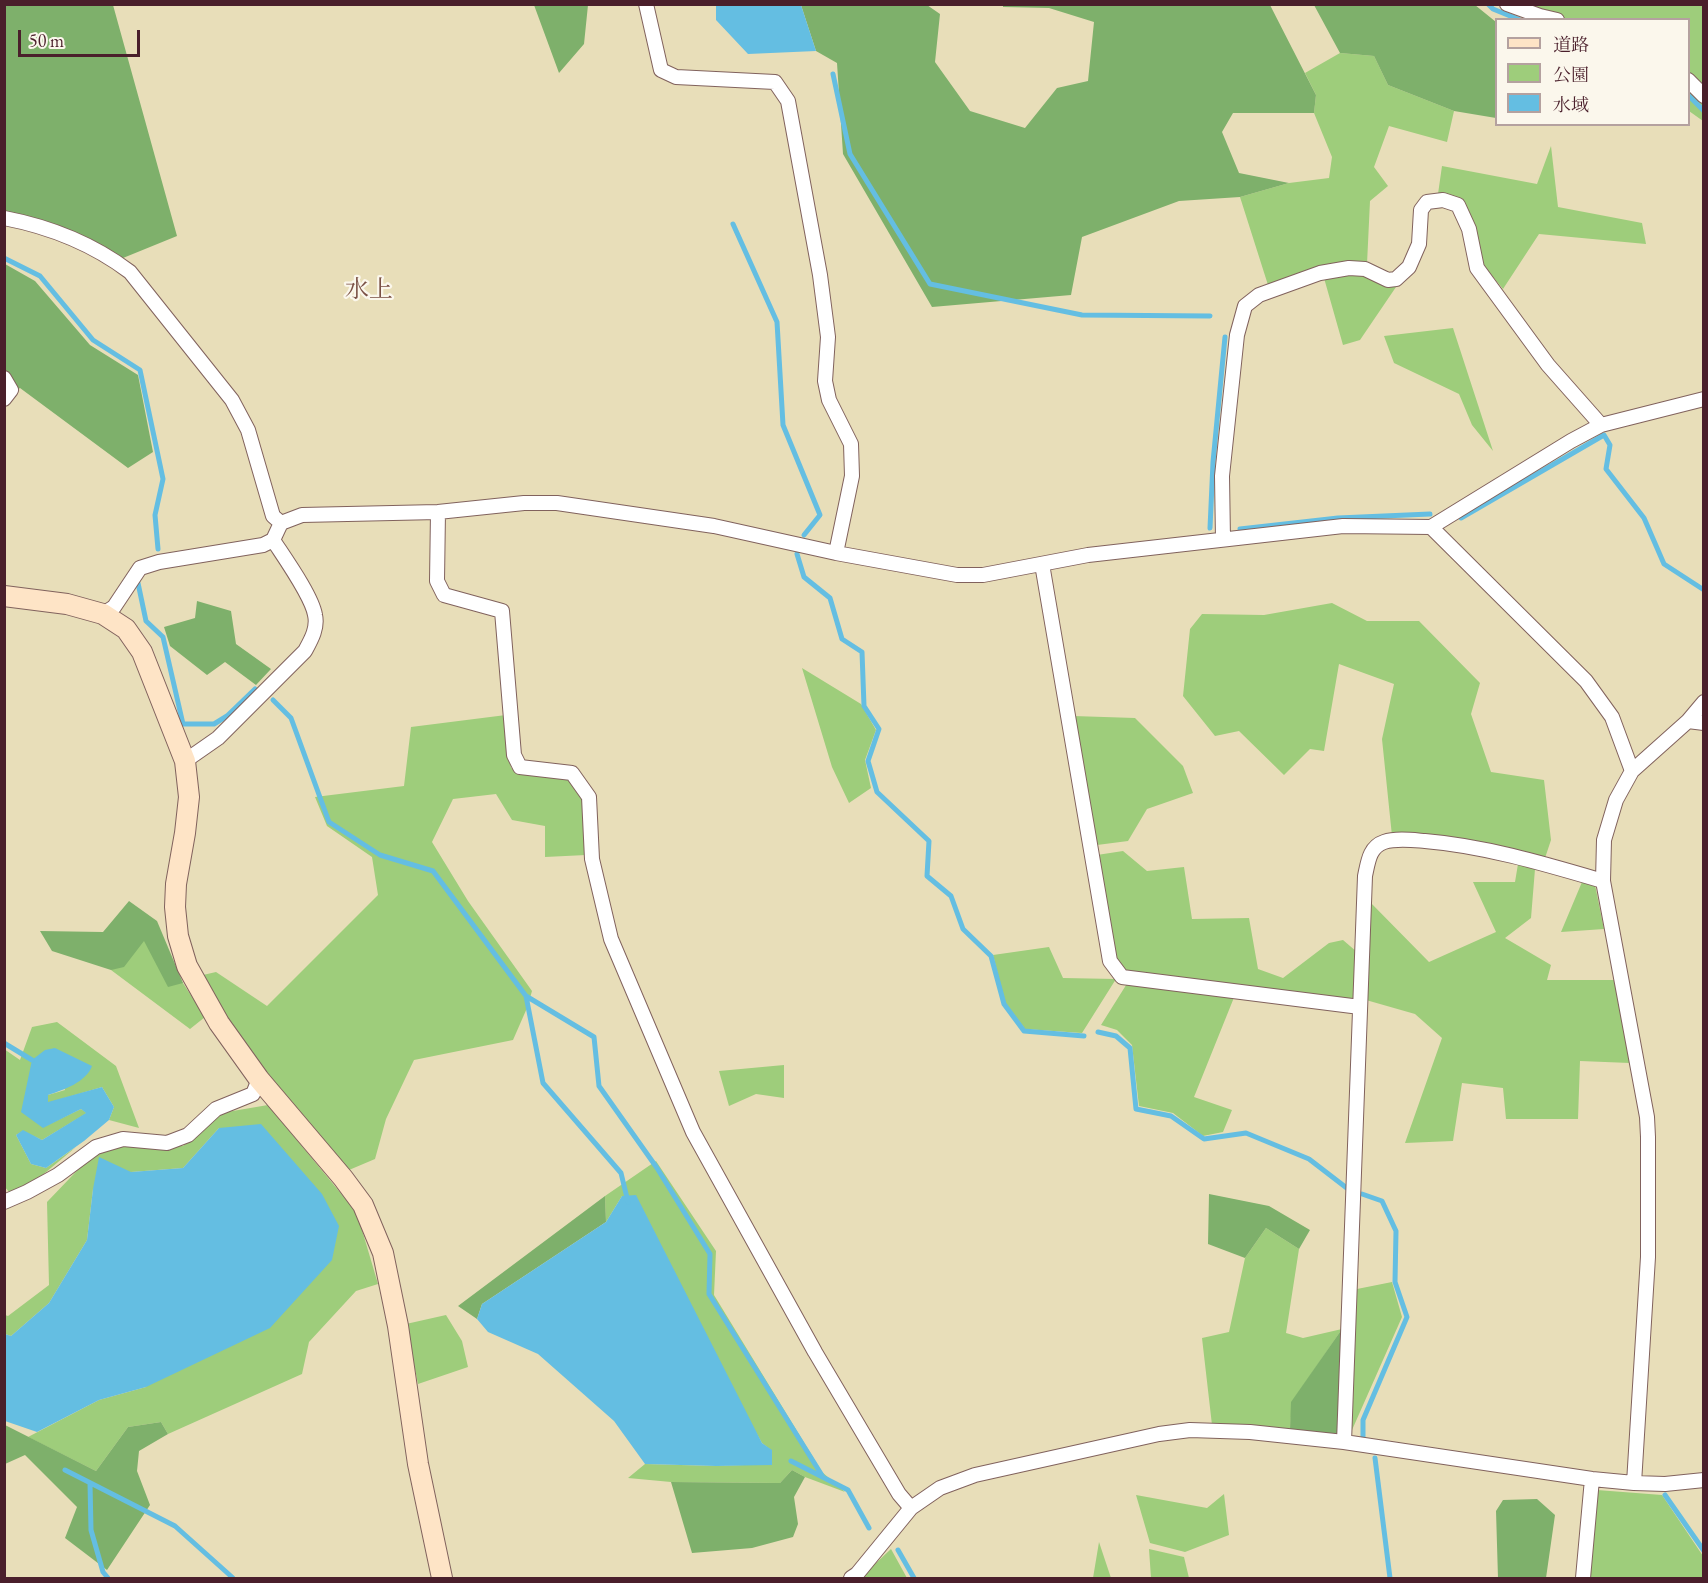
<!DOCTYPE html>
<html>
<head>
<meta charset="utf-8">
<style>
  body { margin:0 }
  #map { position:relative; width:1708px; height:1583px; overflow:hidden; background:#e8deb9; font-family:"EB Garamond","Noto Serif JP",serif }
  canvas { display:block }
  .frame { position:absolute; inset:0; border:6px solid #4a1f2b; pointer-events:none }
  .legend { position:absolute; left:1495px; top:18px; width:195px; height:108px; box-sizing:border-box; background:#fbf7ec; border:2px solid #b4a19f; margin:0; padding:8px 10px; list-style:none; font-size:18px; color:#4a1f2b }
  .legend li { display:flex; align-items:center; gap:12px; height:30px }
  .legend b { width:30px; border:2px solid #b4a19f }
  .scale { position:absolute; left:18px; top:30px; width:122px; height:27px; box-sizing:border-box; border:3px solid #4a1f2b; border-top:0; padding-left:8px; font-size:18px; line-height:21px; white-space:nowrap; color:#4a1f2b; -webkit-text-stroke:4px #fbf7ec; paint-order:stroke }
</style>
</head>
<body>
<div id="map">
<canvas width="1708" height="1583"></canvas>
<div class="frame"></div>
<ul class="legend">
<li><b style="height:8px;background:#fee4c6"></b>道路</li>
<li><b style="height:16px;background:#9ecd7b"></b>公園</li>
<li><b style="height:16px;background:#64bee2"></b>水域</li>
</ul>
<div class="scale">50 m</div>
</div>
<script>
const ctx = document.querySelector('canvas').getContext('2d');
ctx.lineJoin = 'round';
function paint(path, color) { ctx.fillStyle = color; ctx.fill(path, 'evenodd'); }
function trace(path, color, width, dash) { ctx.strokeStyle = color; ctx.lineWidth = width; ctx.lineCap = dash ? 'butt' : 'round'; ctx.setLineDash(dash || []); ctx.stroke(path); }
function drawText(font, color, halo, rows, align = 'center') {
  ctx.font = font + ' "EB Garamond","Noto Serif JP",serif'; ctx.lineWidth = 4.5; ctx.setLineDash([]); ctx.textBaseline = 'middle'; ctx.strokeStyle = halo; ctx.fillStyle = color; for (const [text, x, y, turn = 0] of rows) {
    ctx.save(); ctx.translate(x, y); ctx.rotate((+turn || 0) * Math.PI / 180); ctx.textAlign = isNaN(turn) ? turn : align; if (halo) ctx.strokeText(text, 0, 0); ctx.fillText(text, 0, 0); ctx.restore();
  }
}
paint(new Path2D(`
  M1527 5H1703V121L1689 111 1688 20 1540 19Z
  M1340 53 1374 56 1388 85 1454 111 1447 142 1389 126 1374 167 1388 186 1370 201 1367 264 1268 285 1240 197 1289 183 1329 178 1332 157 1314 113 1316 95 1305 73Z
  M1551 146 1558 207 1642 223 1646 244 1539 234 1503 289 1480 261 1463 199 1438 194 1442 166 1537 184Z
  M1357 273 1396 287 1360 340 1343 345 1324 278Z
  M1453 328 1493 451 1472 425 1459 394 1394 363 1384 336Z
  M1332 603 1367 621H1419L1480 683 1471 714 1491 772 1544 780 1551 840 1545 858 1392 836 1382 739 1394 684 1339 664 1324 751 1310 749 1284 775 1239 731 1215 736 1183 696 1190 629 1202 614 1264 615Z
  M802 668 861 704 876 730 865 760 871 788 849 803 832 767Z
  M506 715 511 768 538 775 569 778 583 799 586 855 545 857V826L512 820 496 794 453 799 432 842 468 901 532 991 527 1008 513 1040 414 1060 386 1119 375 1159 349 1170 263 1073 222 1018 203 975 216 972 267 1006 378 895 372 857 327 826 315 797 404 786 411 727Z
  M1073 716 1135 718 1183 766 1193 793 1147 809 1128 841 1097 845Z
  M1123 851 1147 871 1184 867 1192 919 1249 918 1258 969 1283 978 1329 943 1343 940 1357 952 1355 1000 1127 971 1117 960 1097 855Z
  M1518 864 1535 869 1531 918 1505 938 1551 965 1547 980H1614L1630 1063 1580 1061 1578 1119H1506L1503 1088 1462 1083 1453 1141 1405 1143 1442 1038 1415 1014 1366 1000 1369 901 1429 962 1496 932 1473 882H1515Z
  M1582 882 1595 885 1604 929 1561 932Z
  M146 926 205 1017 190 1029 111 970Z
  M1049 947 1063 978 1116 979 1082 1033 1025 1029 1005 1003 993 955Z
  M1128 982 1235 995 1194 1097 1232 1110 1223 1132 1203 1136 1173 1113 1139 1106 1132 1045 1117 1030 1101 1025Z
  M57 1022 116 1066 139 1128 109 1120 114 1107 102 1087 48 1103V1095L65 1090 55 1048 43 1127 81 1109 87 1113 42 1140 23 1131 16 1135 31 1164 46 1168 76 1147 33 1183 10 1193 4 1186V1049L20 1060 32 1027Z
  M784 1065V1098L756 1094 729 1106 719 1071Z
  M268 1105 357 1213 378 1284 356 1291 309 1342 302 1374 168 1434 161 1422 128 1427 96 1471 28 1437 99 1400 146 1387 219 1128 183 1168 131 1172 93 1189 87 1240 49 1303 11 1336 5 1334V1315L8 1316 49 1285 47 1202 91 1156 119 1146H183L221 1113Z
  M656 1161 716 1251 714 1295 822 1472 845 1492 805 1477 792 1470 780 1483 671 1482 628 1478 645 1464 716 1466 772 1464V1451L762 1443 622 1196 606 1222 605 1196Z
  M1266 1228 1299 1249 1286 1333 1303 1338 1342 1329 1292 1402 1290 1429 1245 1424 1212 1425 1202 1338 1229 1332 1245 1258Z
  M1392 1282 1402 1317 1352 1430 1357 1289Z
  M446 1315 462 1341 468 1367 418 1384 406 1324Z
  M1597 1490 1662 1495 1703 1556V1578H1590Z
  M1224 1494 1229 1535 1185 1552 1150 1543 1136 1495 1207 1508Z
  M1099 1542 1111 1578H1093Z
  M891 1549 907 1578H860Z
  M1149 1549 1184 1557 1189 1578H1151Z`), '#9ecd7b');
paint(new Path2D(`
  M4 5H113L177 236 123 258 73 231 32 219 5 213Z
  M534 5H588L584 44 559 73Z
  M801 5H927L940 14 935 62 970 111 1025 128 1057 88 1088 81 1094 22 1049 8 1003 7V5H1270L1316 95 1314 113H1233L1222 132 1239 173 1289 183 1240 197 1179 201 1082 237 1071 295 932 307 843 154 837 63 816 51Z
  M1314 5H1475L1496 22V118L1454 111 1388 85 1374 56 1340 53Z
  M5 264 35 281 90 345 138 375 153 452 128 468 20 388 5 398Z
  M197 601 231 611 236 644 271 669 256 685 225 662 207 675 170 646 164 627 195 618Z
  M129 901 157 921 183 983 168 987 144 941 124 967 111 970 52 951 40 931 103 932Z
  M1209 1194 1269 1206 1310 1230 1299 1249 1266 1228 1245 1258 1208 1244Z
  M605 1196 606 1222 482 1304 477 1319 458 1306Z
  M1342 1329 1337 1435 1290 1429 1291 1402Z
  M161 1422 168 1434 139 1451 137 1471 150 1505 107 1570 65 1538 77 1507 25 1455 5 1464V1425L96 1471 128 1427Z
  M792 1470 805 1477 794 1497 798 1524 793 1537 752 1548 692 1553 671 1482 780 1483Z
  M1537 1499 1555 1515 1546 1578H1498L1496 1511 1503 1500Z`), '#7eb06b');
paint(new Path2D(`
  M716 5H801L816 51 748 54 716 20Z
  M55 1048 92 1066C86 1082 64 1090 48 1095V1102L102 1087 114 1107 109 1120 84 1141 46 1168 31 1164 16 1135 23 1130 42 1140 86 1113 81 1109 43 1128 21 1112 32 1060 45 1050Z
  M261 1124 322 1194 339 1226 332 1260 270 1328 146 1387 99 1400 37 1432 5 1421V1334L11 1336 49 1303 87 1240 93 1189 99 1157 131 1172 183 1168 219 1128Z
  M636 1195 762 1443 772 1450V1465L716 1466 645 1464 614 1421 538 1354 488 1332 477 1319 482 1304 606 1222 622 1196Z`), '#64bee2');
trace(new Path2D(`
  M1488 4 1493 9 1520 20
  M833 74 850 154 930 284 1082 315 1210 316
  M1688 95 1704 111
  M733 224 777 322 783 425 820 515 804 535
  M4 258 40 276 93 340 140 370 163 479 155 515 158 549
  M1461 518 1604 435 1610 445 1606 469 1644 518 1664 564 1704 590
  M1210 528 1213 462 1225 337
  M1240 529 1338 518 1430 514
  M797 554 804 577 830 598 842 639 862 652 864 706 879 729 868 761 877 792 929 841 927 876 951 896 963 929 991 956 1004 1004 1024 1031 1084 1036
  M138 583 146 621 163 637 183 724H214L227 716 255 689
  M273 700 291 718 329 822 380 855 433 871 526 996 543 1083 621 1173 628 1202
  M526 996 594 1037 599 1086 657 1168 710 1254 709 1294 823 1477
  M1098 1032 1116 1036 1130 1048 1136 1109 1171 1116 1204 1139 1246 1133 1309 1159 1348 1189
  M4 1043 32 1060
  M1362 1194 1382 1201 1396 1231 1395 1282 1407 1317 1363 1420V1437
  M1375 1458 1390 1578
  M791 1461 848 1490 869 1528
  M65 1470 175 1526 233 1578
  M90 1483 91 1530 103 1572 108 1578
  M1665 1495 1704 1551
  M898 1550 914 1578`), '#64bee2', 5);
const street = new Path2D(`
  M646 4 661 70 676 77 775 82 788 101 820 275 828 337 825 381 829 400 851 444 852 476 836 553
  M1507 4 1540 16 1557 20
  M1688 80 1704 96
  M4 218C51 227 93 244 130 272L232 400 248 430 273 516 281 523
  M4 378 11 390 4 399
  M438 512 437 581 444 595 502 611 514 755 520 767 572 773 589 797 592 859 611 939 693 1132 815 1352 899 1494 911 1508
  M1431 527 1586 681 1612 717 1632 771
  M1223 539 1222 476 1237 335 1245 306 1259 295 1320 273 1349 268 1365 269 1388 280 1396 279 1409 267 1419 244 1421 210 1427 202 1443 200 1458 205 1469 229 1477 268 1548 365 1601 425
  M1042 564 1110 961 1122 977 1360 1007
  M103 614 114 607 140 568 159 562 263 545 273 540 281 523 302 515 438 512 524 503H557L714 526 836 553 957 575H983L1088 555 1343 526 1431 527 1571 441 1601 425 1704 399
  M1688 721 1704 723
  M185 761 218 738 305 651C311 640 318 628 315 615 312 596 284 557 273 540
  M4 1202 27 1192 58 1175 96 1147 123 1139 167 1143 188 1135 216 1109 253 1094 259 1079
  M1344 1442 1365 876C1368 863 1369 847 1384 842 1396 838 1412 840 1425 841 1485 846 1545 864 1603 881
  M1634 1483 1648 1257V1137L1647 1117 1603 881 1604 840 1616 800 1632 771 1688 721 1704 702
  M851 1578 857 1574 911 1508 940 1488 975 1475 1159 1434 1190 1430 1250 1432 1344 1442 1592 1479 1634 1483 1665 1484 1704 1480
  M1583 1578 1592 1479`);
const secondary = new Path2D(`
  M4 596 67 604 103 614 126 629 142 652 185 761 189 797 185 833 176 884 175 907 178 936 187 966 219 1023 259 1079 343 1178 363 1205 383 1253 398 1326 418 1464 442 1578`);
trace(street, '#81625d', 16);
trace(secondary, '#81625d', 22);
trace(street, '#fff', 14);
trace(secondary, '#fee4c6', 20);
drawText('24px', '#794f44', '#fbf7ec', [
  ["水上",369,290]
]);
</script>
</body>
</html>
